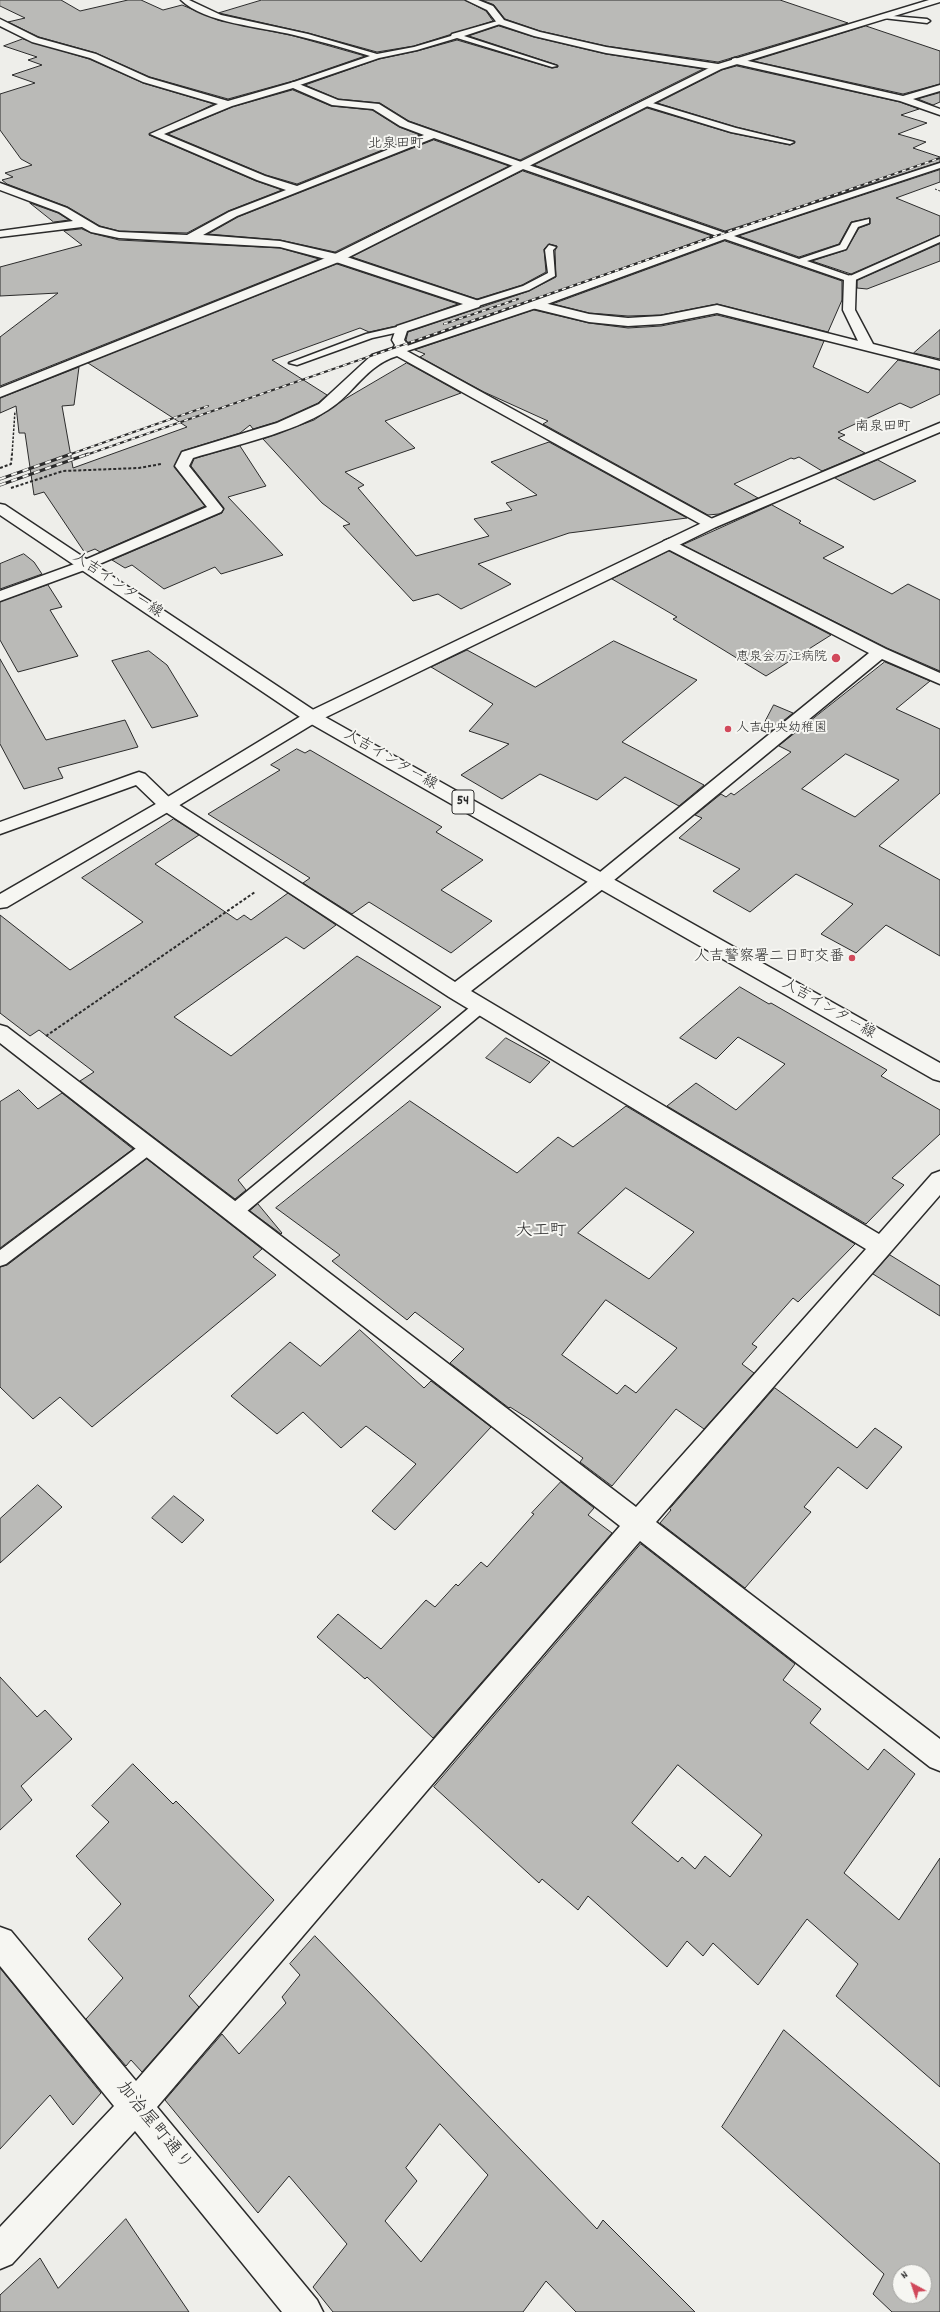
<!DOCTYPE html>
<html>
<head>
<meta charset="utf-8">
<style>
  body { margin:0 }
  #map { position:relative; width:940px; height:2312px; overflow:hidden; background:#eeeeea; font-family:Dekko,sans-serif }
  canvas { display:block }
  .north { position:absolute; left:892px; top:2264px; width:40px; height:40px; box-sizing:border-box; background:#f6f6f2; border:1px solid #a5a5a2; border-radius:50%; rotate:320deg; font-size:11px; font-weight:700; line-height:16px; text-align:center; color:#2b2b2b }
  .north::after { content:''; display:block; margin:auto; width:14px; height:18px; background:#d1495b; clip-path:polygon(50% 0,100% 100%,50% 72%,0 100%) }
</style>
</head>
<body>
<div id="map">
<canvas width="940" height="2312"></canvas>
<div class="north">N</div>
</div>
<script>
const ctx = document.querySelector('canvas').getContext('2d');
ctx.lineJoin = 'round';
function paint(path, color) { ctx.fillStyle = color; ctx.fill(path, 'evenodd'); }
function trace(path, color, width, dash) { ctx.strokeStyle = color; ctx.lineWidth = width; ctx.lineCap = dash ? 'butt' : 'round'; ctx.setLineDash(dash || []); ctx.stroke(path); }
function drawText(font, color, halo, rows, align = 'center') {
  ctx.font = font + ' Dekko,"Klee One",sans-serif'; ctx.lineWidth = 4; ctx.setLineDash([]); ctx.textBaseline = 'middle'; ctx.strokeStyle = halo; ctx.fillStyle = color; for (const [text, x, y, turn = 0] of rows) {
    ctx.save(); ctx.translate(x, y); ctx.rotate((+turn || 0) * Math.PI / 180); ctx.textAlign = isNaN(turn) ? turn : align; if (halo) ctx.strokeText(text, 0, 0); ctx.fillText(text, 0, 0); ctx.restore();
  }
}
const building = new Path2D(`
  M0 0H61L80 11 128 0H141L163 10 182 5 218 20 294 36 365 56 293 81 228 99 150 77 96 53 39 37 8 22 25 18 0 6Z
  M262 0H465L486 11 493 21 414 46 377 52 308 33 219 13Z
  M482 0H780L848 23 718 62 606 46 540 31 505 19 494 5Z
  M499 26 534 37 606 54 703 69 520 160 409 121 380 103 338 99 305 85 379 59 417 51 457 40 552 68 558 67 557 65 469 36Z
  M866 26 940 51V84L903 94 753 61Z
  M23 39 89 59 143 83 214 104 149 135 256 181 282 190 228 211 187 233 119 231 100 226 68 207 7 184 2 180 13 177 5 173 32 165 21 159 0 130V94L35 83 12 75 42 65 28 60 37 57 4 46Z
  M737 66 900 102 919 109 901 115 927 123 898 134 926 142 913 148 940 157V162L725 231 534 165 647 108 731 133 790 145 795 143 794 141 736 127 657 103 722 70Z
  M293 90 331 106 372 110 399 127 420 135 297 184 266 175 168 134 232 107Z
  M940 93V102L933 105 918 99Z
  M434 140 509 166 335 252 280 240 208 234 238 217Z
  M940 170V182L896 198 940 216V235L851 274 812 261 846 250 859 228 870 224V218L851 222 839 244 799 257 739 236Z
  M523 171 712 236 409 344 406 340 408 332 529 291 556 277 555 251 557 246 549 244 544 249 546 272 522 285 477 299 352 257Z
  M30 203 58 213 69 220 54 222Z
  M82 229 91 233 119 240 280 248 319 259 0 386V337L58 293 0 296V267L82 245 64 231Z
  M725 241 842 281V300L828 332 717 304 661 315 628 316 589 313 553 304Z
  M940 244V261L867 289 857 288V281Z
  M337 264 458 304 396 326 369 332 360 328 272 360 327 395 318 403 276 422 253 429 250 425 240 433 182 451 174 467 205 506 100 552 95 549 85 553 44 492 34 495 25 433H19L16 406 0 413V398L79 367 74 405 62 406 73 468 187 427 88 363Z
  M534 310 589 323 628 328 661 326 717 315 824 341 813 367 868 393 898 360 940 370V394L911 408 900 403 838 432 845 435 838 438 865 453 822 471 799 457 794 459 791 458 734 484 758 498 719 514 708 515 543 424 548 421 484 392 420 357 425 354 415 350Z
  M940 330V359L914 353Z
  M407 363 461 393 385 421 415 448 345 472 364 485 358 488 416 556 489 536 474 519 512 510 506 503 537 495 491 462 549 442 687 518 569 533 478 564 511 584 461 609 438 594 413 601 343 526 350 524 322 503 263 439 314 420 345 399Z
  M240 446 266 486 228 497 283 555 221 574 215 567 164 589 132 565 125 568 112 560 222 513 224 508 191 466 194 459Z
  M878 460 916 481 874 500 835 478Z
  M772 505 801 521 799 523 844 547 823 558 892 594 908 584 940 600V671L887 648 683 545Z
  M669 551 831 635 766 676 673 619 677 617 612 579Z
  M24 554 34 562 42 574 0 589V564Z
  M48 585 62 607 50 610 78 656 18 672 0 640V602Z
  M614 641 697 680 622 742 704 785 679 806 625 777 597 800 540 774 502 799 461 775 509 744 469 731 493 704 431 667 467 650 535 687Z
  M149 651 167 665 198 716 152 728 112 661Z
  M0 659 46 740 125 720 138 747 58 768 63 778 24 789 0 744Z
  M885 662 930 681 896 709 940 729V793L879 846 940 880V956L886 925 856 953 821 934 853 904 796 874 750 912 713 891 740 869 679 838 702 818 695 815 721 794 726 797 731 793 734 795 791 752 779 746ZM846 754 899 780 855 817 802 789Z
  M774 705 793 713 768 733 761 730Z
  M297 749 305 753 310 750 442 827 436 832 483 860 441 890 492 921 451 953 369 902 352 914 303 883 310 878 208 814 280 770 271 765Z
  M174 819 199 835 155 864 237 920 244 915 251 920 288 893 336 925 304 949 286 937 174 1017 231 1056 357 956 441 1007 238 1180 246 1190 235 1199 80 1081 94 1072 39 1030 30 1036 0 1013V915L70 970 143 922 82 878Z
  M740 987 769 1004 771 1003 887 1070 881 1076 940 1110V1134L892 1178 904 1185 866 1224 667 1106 696 1083 736 1110 785 1064 738 1037 716 1059 680 1038Z
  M506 1038 550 1062 530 1083 486 1058Z
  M19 1090 38 1109 62 1093 133 1149 0 1248V1102Z
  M410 1101 517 1173 558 1137 573 1147 626 1106 855 1244 798 1302 793 1298 752 1344 757 1347 742 1364 754 1373 704 1429 676 1409 612 1486 580 1462 583 1458 529 1419 510 1407 509 1408 450 1363 464 1349 415 1312 407 1320 332 1261 340 1255 276 1208ZM626 1188 694 1232 649 1279 578 1233ZM606 1300 677 1348 636 1393 625 1385 617 1394 562 1355Z
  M147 1159 262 1249 253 1257 276 1275 92 1427 60 1397 33 1419 0 1387V1267L7 1265Z
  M258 1204 282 1233 281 1234 250 1211Z
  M890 1255 940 1286V1316L873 1274Z
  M360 1330 424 1388 431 1381 491 1427 395 1530 372 1511 416 1464 366 1426 341 1448 303 1412 277 1434 231 1396 290 1342 320 1366Z
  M775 1388 857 1448 875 1428 902 1447 867 1489 838 1467 804 1507 811 1512 745 1588 660 1523 671 1510 670 1509Z
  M561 1482 594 1508 588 1515 612 1533 433 1738 367 1677 365 1679 317 1637 338 1614 381 1649 426 1600 435 1607 456 1584 458 1586 481 1562 487 1567 534 1514 532 1513Z
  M38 1485 62 1507 0 1563V1519Z
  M174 1496 204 1520 182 1543 152 1518Z
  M641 1544 795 1664 783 1680 821 1709 810 1723 868 1770 884 1749 915 1774 844 1873 899 1920 940 1858V2087L836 1996 858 1964 807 1919 758 1985 713 1943 703 1956 687 1941 667 1967 588 1896 578 1910 542 1879 539 1883 434 1787ZM678 1765 762 1835 730 1877 705 1856 695 1869 682 1857 678 1862 632 1823Z
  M0 1677 37 1717 45 1710 72 1739 21 1786 32 1800 0 1830Z
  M133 1764 173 1804 176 1801 274 1900 189 1996 199 2007 142 2072 131 2060 126 2066 86 2019 123 1978 88 1939 121 1904 76 1856 109 1822 92 1806Z
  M315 1936 597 2229 603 2220 695 2312H576L546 2281 523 2312H333L313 2287 347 2244 289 2176 258 2213 165 2100 222 2034 239 2054 286 2003 282 1997 300 1975 290 1964ZM440 2124 488 2175 421 2262 385 2221 417 2181 406 2168Z
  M0 1968 101 2093 73 2125 50 2095 0 2149Z
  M784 2030 940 2164V2312H892L873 2294 884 2274 722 2127ZM900 2272H924V2296H900Z
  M126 2219 189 2312H0V2295L40 2258 58 2288Z`);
paint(building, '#babab7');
trace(building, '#2b2b2b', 1);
const service = new Path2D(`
  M181 0H189L221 15 308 34 377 54 414 47 451 36 452 34 501 20 503 23 464 36 557 66 552 67 457 38 417 50 379 58 294 87H291V83L370 56C345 48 319 41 294 35 262 27 204 23 181 0Z
  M881 15 927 19 930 21 927 23 883 18Z
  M646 101 736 128 794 142 790 144 731 132 643 105 642 103Z
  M940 163V168L734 236 799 259 840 245 852 223 869 219V223L858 227 846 249 807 261 850 276 940 236V242L853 281H847L725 239 539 307 401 353 393 351 717 236 520 168V164H526L725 233Z
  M549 245 556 247 553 250 555 276 529 290 478 306H472V302L523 286 548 273 545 250Z
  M401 326 404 327V331L372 338 297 365 289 363 366 334Z
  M480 1002 485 1003 487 1007 485 1011 240 1217 234 1219 228 1217 226 1212 228 1207 475 1003Z
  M149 1141 155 1143 157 1147 155 1151 6 1264 0 1266V1250L143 1143Z`);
const minor = new Path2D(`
  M466 0H478L493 6 504 20 540 32 606 47 718 64 723 67 718 70 606 53 534 36 498 24 487 10Z
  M0 19 38 38 96 54 149 78 228 101 294 82 338 100 379 104 408 122 527 164V168H519L434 138 237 216 203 235 280 241 341 255 479 301 481 304 479 307 407 331 404 340 408 345 405 350 716 521 718 524 716 527H706L397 356C365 366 354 394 328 410 292 433 235 445 193 458L189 466 223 509 221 512 90 568 0 601V591L80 562 207 507 175 466 182 452 277 423 319 404 372 355 393 348 395 345 392 340 397 326 463 304 333 261 280 247 119 238 91 232 82 227 0 237V231L73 221 59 212 0 190V183L67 208 99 227 119 232 187 235 229 212 286 190 257 180 150 134 218 104 143 82 90 58 32 42 0 26ZM293 88 332 105 373 109 400 126 424 135 297 186 265 176 164 134 232 106Z
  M735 58 903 96 940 85V91L913 99 940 109V115L900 101 732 63V59Z
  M850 275 856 279 855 310 873 344 940 361V369L717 313 661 324 628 326 589 322 532 308 530 305 536 301 589 314 628 318 661 316 717 305 858 341 843 310 844 279Z
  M669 539 886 649 940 673V684L882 659 608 885 471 991 879 1234 932 1174 940 1171V1195L656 1522 940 1739V1771L930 1767 640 1541 157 2107 317 2300 323 2312H282L135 2131 12 2264 0 2269V2227L114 2106 0 1966V1927L11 1931 136 2081 620 1526 0 1043V1025L7 1027 636 1507 866 1249 449 997 161 809 136 785 0 834V822L133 774 139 772 145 774 173 801 455 982 594 877 869 653 664 547 661 544 664 541Z`);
const tertiary = new Path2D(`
  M929 0H940V2L721 69 341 261 0 397V388L333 255 715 65Z
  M940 423V432L716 527 318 721 173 809 7 907 0 908V894L161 801 306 713 706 521Z`);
const primary = new Path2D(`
  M0 504 5 505 318 713 940 1063V1081L933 1079 306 721 0 515Z`);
trace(service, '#2b2b2b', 3);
trace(minor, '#2b2b2b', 3);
trace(tertiary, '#2b2b2b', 3);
trace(primary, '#2b2b2b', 3);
trace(new Path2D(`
  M935 189 940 191`), '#2b2b2b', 1, [2, 1.5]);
trace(new Path2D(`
  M12 455 15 411`), '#2b2b2b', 1.5, [2.5, 1.5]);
trace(new Path2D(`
  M0 468 11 464 12 454
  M11 488 63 471 139 468 161 464
  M46 1036 255 892`), '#2b2b2b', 2, [3, 2]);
paint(service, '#f6f6f2');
paint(minor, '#f6f6f2');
paint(tertiary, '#f6f6f2');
paint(primary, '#f6f6f2');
const railFar1 = new Path2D(`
  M444 324 518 299
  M68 455 208 406
  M86 455 940 158`);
const rail = new Path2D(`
  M0 479 71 454
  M0 485 88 454`);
trace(railFar1, '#2b2b2b', 2);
trace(rail, '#2b2b2b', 3);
trace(railFar1, '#f6f6f2', 1.5, [4]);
trace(rail, '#f6f6f2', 2, [6]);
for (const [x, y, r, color] of [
  [836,658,5,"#d1495b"],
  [728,729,4,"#d1495b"],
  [852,958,4,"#d1495b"]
]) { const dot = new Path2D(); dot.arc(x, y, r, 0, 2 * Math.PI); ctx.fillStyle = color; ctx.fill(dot); trace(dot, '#f6f6f2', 1.5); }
drawText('13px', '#2b2b2b', '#f6f6f2', [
  ["恵泉会万江病院",827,658],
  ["人吉中央幼稚園",736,729,"left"]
], 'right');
drawText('14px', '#2b2b2b', '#f6f6f2', [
  ["北泉田町",396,145],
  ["南泉田町",883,428]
]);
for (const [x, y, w] of [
  [463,802,22]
]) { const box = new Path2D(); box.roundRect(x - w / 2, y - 12, w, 24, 3); ctx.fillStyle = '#f6f6f2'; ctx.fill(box); trace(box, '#2b2b2b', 1); }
drawText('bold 14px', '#2b2b2b', null, [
  ["54",463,802]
]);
drawText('15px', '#2b2b2b', '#f6f6f2', [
  ["人吉インター線",117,586,34],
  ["人吉インター線",390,761,30],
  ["人吉インター線",828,1010,30]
]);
drawText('15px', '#2b2b2b', '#f6f6f2', [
  ["人吉警察署二日町交番",844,958]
], 'right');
drawText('17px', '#2b2b2b', '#f6f6f2', [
  ["大工町",541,1233]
]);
drawText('18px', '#2b2b2b', '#f6f6f2', [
  ["加治屋町通り",153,2127,51]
]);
</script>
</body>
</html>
